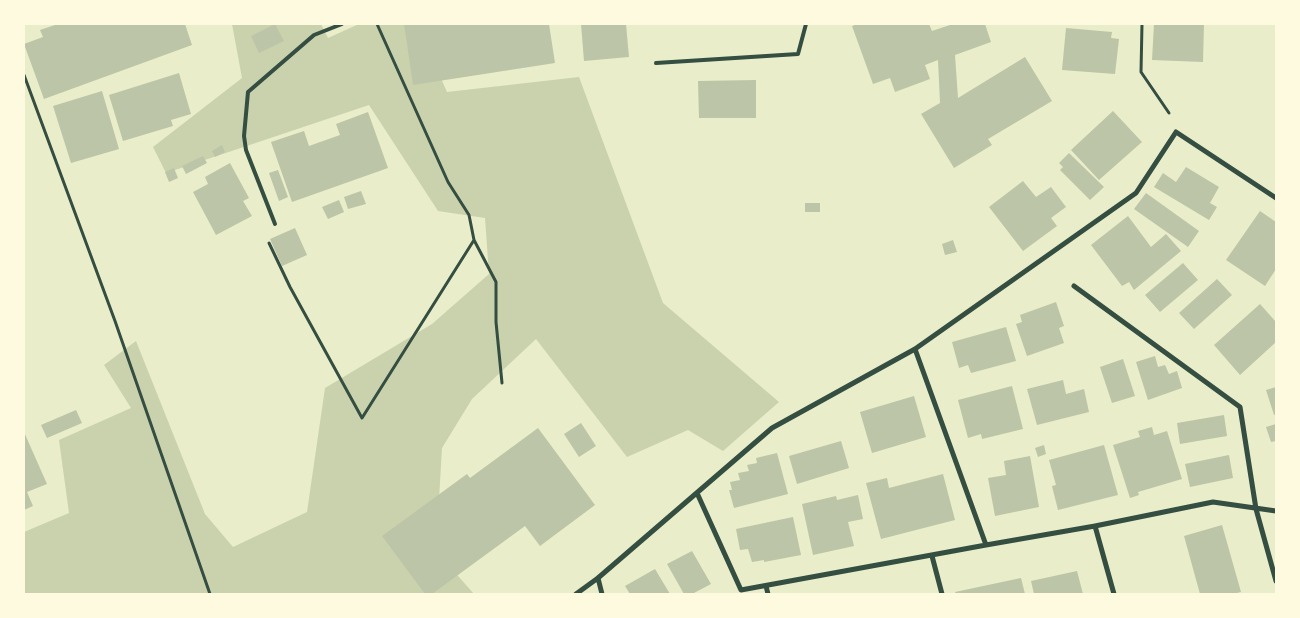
<!DOCTYPE html>
<html>
<head>
<meta charset="utf-8">
<style>
  body { margin:0 }
  #map { position:relative; width:1300px; height:618px; overflow:hidden; background:#e9edc9; font-family:"DejaVu Sans",sans-serif }
  canvas { display:block }
  .frame { position:absolute; inset:0; border:25px solid #fefae0; pointer-events:none }
</style>
</head>
<body>
<div id="map">
<canvas width="1300" height="618"></canvas>
<div class="frame"></div>
</div>
<script>
const ctx = document.querySelector('canvas').getContext('2d');
ctx.lineJoin = 'round';
function paint(path, color) { ctx.fillStyle = color; ctx.fill(path, 'evenodd'); }
function trace(path, color, width, dash) { ctx.strokeStyle = color; ctx.lineWidth = width; ctx.lineCap = dash ? 'butt' : 'round'; ctx.setLineDash(dash || []); ctx.stroke(path); }
paint(new Path2D(`
  M232 24H321L328 38 359 24H417L447 92 579 77 663 303 779 402 723 451 688 430 627 457 536 339 472 399 442 448 436 551 474 594H24V532L69 513 59 440 131 408 104 365 136 341 205 514 233 547 307 512 325 388 432 324 489 274 485 218 438 211 369 105 166 173 153 147 242 78Z`), '#cad2ad');
paint(new Path2D(`
  M58 24H185L192 45 44 99 24 44 43 37 40 30Z
  M275 24 284 41 259 53 251 36Z
  M404 24H549L555 63 413 85Z
  M581 24H626L629 57 584 61Z
  M858 24H929L932 31 953 24H985L991 42 955 55 958 98 1025 57 1052 101 988 139 992 145 954 168 921 114 940 103 938 60 925 65 930 79 895 92 890 78 873 84 852 26Z
  M1154 24H1204L1203 62 1152 60Z
  M1066 28 1112 32 1111 38 1119 39 1115 74 1062 70Z
  M179 73 191 114 171 120 173 126 123 141 109 95Z
  M756 80V118H699L698 81Z
  M102 91 119 149 71 163 53 106Z
  M1113 111 1142 142 1099 180 1071 150Z
  M368 112 388 168 292 202 271 142 304 131 309 146 340 135 336 124Z
  M222 145 225 152 215 157 212 151Z
  M1069 153 1104 187 1090 200 1060 170 1063 167 1059 163Z
  M203 156 207 163 186 174 182 166Z
  M230 163 249 198 243 201 252 216 216 235 193 192 208 184 205 177Z
  M1186 167 1219 187 1210 203 1217 207 1209 220 1154 187 1163 173 1176 182Z
  M174 168 178 178 169 182 165 172Z
  M278 170 288 197 279 201 269 173Z
  M1023 181 1036 197 1051 187 1066 207 1051 218 1057 226 1023 251 989 207Z
  M361 191 366 204 348 209 344 197Z
  M1146 193 1199 231 1188 247 1134 209Z
  M339 200 344 212 328 219 322 207Z
  M805 203H820V212H805Z
  M1260 211 1276 222V269L1265 286 1226 260Z
  M1128 216 1151 247 1166 234 1181 251 1134 290 1129 282 1122 286 1091 245Z
  M295 228 307 255 282 266 270 239Z
  M953 240 957 252 945 255 942 244Z
  M1183 263 1198 280 1160 312 1145 295Z
  M1217 279 1232 295 1194 329 1179 313Z
  M1056 302 1064 326 1059 328 1064 343 1027 356 1016 324 1022 322 1020 315Z
  M1260 304 1276 322V342L1240 375 1214 345Z
  M1006 327 1016 361 971 373 968 365 959 368 952 342Z
  M1155 356 1158 367 1165 365 1169 374 1177 371 1182 388 1148 400 1136 362Z
  M1123 359 1135 396 1112 403 1100 367Z
  M1063 380 1066 394 1084 389 1089 412 1037 425 1027 389Z
  M1012 386 1023 429 982 439 981 434 968 438 958 400Z
  M1276 387V414L1274 415 1266 390Z
  M914 396 926 437 872 453 860 412Z
  M76 410 82 423 47 438 41 425Z
  M1224 415 1227 436 1180 444 1177 423Z
  M581 423 596 446 579 457 564 434Z
  M1276 424V441L1271 442 1266 427Z
  M1152 427 1154 435 1167 431 1182 479 1138 492 1139 495 1130 498 1113 445 1140 437 1138 431Z
  M538 428 595 505 540 546 525 526 432 594H425L382 536 467 474 470 478Z
  M24 432 47 484 27 492 33 506 24 510Z
  M841 441 849 468 797 484 789 456Z
  M1044 445 1046 454 1038 457 1035 448Z
  M1104 445 1118 495 1058 510 1052 486 1056 485 1049 460Z
  M777 453 788 494 734 508 729 490H732L730 482 740 480 738 473 749 471 747 465 757 463 756 458Z
  M1229 455 1233 478 1190 487 1185 464Z
  M1030 456 1039 507 995 516 988 478 1006 475 1004 461Z
  M943 474 955 520 881 539 866 483 887 478 889 488Z
  M858 495 863 519 848 522 854 546 813 555 802 504 836 496 837 500Z
  M793 517 801 555 764 562V560L752 562 748 549 740 550 736 529Z
  M1222 525 1241 592 1233 594H1200L1184 536Z
  M692 551 711 584 692 594H684L667 564Z
  M655 569 670 594H630L625 586Z
  M1077 571 1083 594H1034L1031 581Z
  M1021 578 1025 594H956L955 592Z`), '#bcc5a7');
trace(new Path2D(`
  M377 24 448 182 469 215 474 240 496 282V322L502 383
  M1142 24 1141 72 1169 113
  M24 75 115 321 210 594
  M269 243 290 287 362 418 474 240`), '#344e41', 3);
trace(new Path2D(`
  M656 63 798 54 806 24
  M275 224 246 150 244 136 248 92 314 35 342 24`), '#344e41', 4);
trace(new Path2D(`
  M1074 286 1240 407 1256 509 1276 581
  M915 349 986 545
  M697 493 741 590 986 545 1095 526 1213 502 1276 511
  M1095 526 1114 594
  M932 556 942 594
  M598 578 602 594
  M766 586 768 594
  M576 594 598 578 772 428 915 349 1136 193 1176 132 1276 198`), '#344e41', 5);
</script>
</body>
</html>
